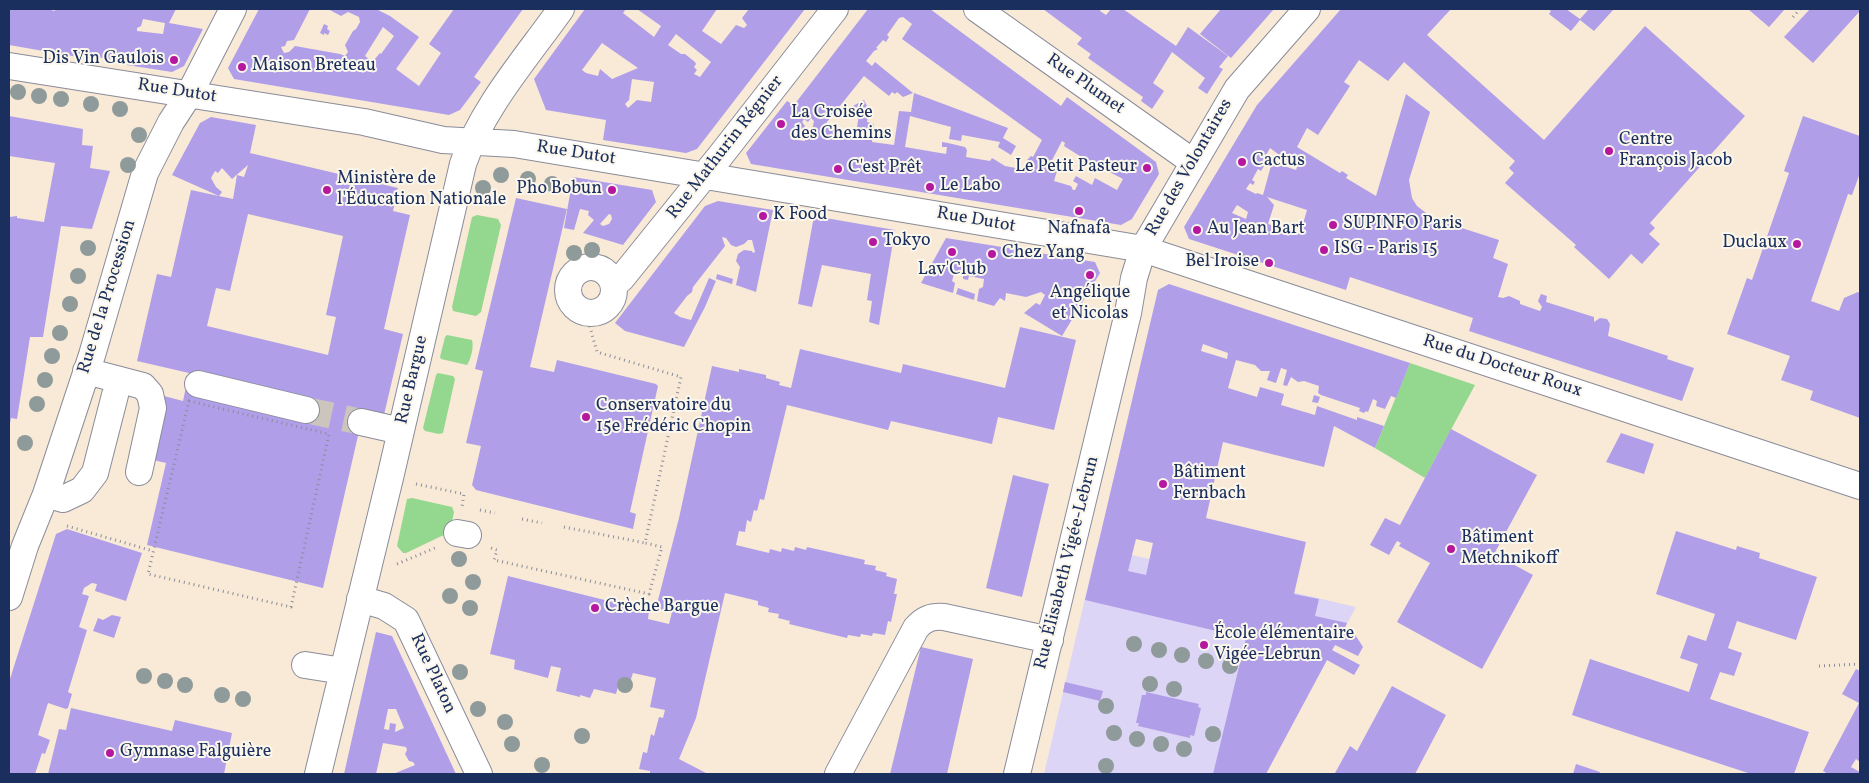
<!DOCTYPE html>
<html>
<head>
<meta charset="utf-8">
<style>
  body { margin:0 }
  #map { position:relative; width:1869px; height:783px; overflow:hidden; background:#f8ead6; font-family:Vollkorn,serif }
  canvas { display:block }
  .frame { position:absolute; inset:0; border:10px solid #1b2f5e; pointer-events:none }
</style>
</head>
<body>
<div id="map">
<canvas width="1869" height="783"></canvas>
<div class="frame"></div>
</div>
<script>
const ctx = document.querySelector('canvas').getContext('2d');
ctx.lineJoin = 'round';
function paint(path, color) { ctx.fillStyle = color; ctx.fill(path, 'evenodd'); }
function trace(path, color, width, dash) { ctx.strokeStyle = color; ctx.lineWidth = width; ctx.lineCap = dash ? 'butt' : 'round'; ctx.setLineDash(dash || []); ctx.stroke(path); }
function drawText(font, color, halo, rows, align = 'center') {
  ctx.font = font + ' Vollkorn,serif'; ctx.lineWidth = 4; ctx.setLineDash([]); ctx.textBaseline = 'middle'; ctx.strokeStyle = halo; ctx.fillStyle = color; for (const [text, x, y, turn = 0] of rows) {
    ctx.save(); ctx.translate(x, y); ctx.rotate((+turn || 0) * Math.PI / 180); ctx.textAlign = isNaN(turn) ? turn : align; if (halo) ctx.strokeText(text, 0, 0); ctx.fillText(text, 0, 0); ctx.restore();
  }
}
paint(new Path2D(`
  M1097 547 1356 607 1265 774H1044Z`), '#ddd5f6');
paint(new Path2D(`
  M477 215 498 219 501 225 481 312 476 316 453 311 452 307 472 217Z
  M447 335 472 340C474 347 471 359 467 365L441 359 440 357 445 337Z
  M1410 363 1475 385 1425 478 1375 448Z
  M438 373 453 376 455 379 443 433 439 434 425 431 423 428 436 375Z
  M412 498 452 507 454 512 450 532 406 553H403L397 546 407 499Z`), '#94d78f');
paint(new Path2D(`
  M9 9H46L55 11V9H176L169 23 203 29 184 66 172 72 127 65 128 62 78 54V57L9 45ZM143 19 165 23 163 34 137 31V28L141 26Z
  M259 9H310L294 40 287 41 285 46 281 47 284 53 289 52 295 46 340 54 345 56 348 52 345 45 353 31 356 29 360 22 359 17 348 12 341 16 328 9H376L390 16 419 37 396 69 419 86 441 53 429 44 454 9H523L474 77 481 82 460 110 449 115 234 79 228 68ZM383 27 394 36 381 54 380 53 374 60 376 62 371 68 366 64 369 59 365 56Z
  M585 9H626L623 13 654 37 661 26 637 9H717L702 31 721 44 736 25 744 28 747 25 742 18 749 9H805L697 149 686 153 603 140 606 120 546 110 534 79ZM676 34 711 62 700 77 694 74 697 70 694 67 696 64 695 62 685 54H681L668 45ZM602 43 638 68 612 79 600 69 598 76 586 73 582 70ZM632 79 654 82 651 102 637 100 628 108 625 104 629 100Z
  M868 9H930L1061 106 1067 97 1156 162 1159 174 1132 219 1121 225 751 164 746 153 787 101 794 105ZM903 17 912 24 902 39 1042 140 1033 157 1031 156 1027 160 1033 164 1032 171 1005 166 992 158 990 161 966 157 967 150 965 147 948 143 942 142V147H947L946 154 905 147 910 116 951 127 949 139 961 141 962 135 1000 142 998 147 1011 155 1016 146 1003 138 1008 128 914 93 911 112 899 111 894 145 872 142 874 124 867 122 869 110 864 100 853 106 857 115 859 114 856 134 842 132 841 140 834 139 836 124 823 127 864 76 889 96 892 92 895 94 897 92 903 97 913 93 875 62 872 66 866 61 874 51 878 49 876 48 883 40 886 42 889 37 887 35 899 18ZM811 118 814 121 811 135 806 134 805 141 790 139 798 128 802 131 805 126 802 122 804 119 808 122ZM1062 141 1065 143 1064 146 1083 158 1123 179 1117 190 1095 178 1092 185 1076 176 1073 181 1078 184 1075 190H1073L1071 186 1054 181 1057 171 1049 166Z
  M1043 9H1101L1100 11 1106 15 1111 9H1123L1176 46 1188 27 1228 56 1219 67 1223 69 1207 94 1198 88 1205 78 1172 52 1153 83 1164 91 1152 109 1141 101 1143 97 1088 58 1091 54 1077 44 1082 38Z
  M1221 9H1274L1231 58 1200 34Z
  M1341 9H1451L1427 35 1544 140 1645 26 1745 116 1650 223 1655 228 1649 234 1660 244 1642 264 1631 254 1609 279 1574 247 1576 245 1505 183 1514 173 1509 168 1515 161 1404 62 1388 81 1359 60 1344 82 1350 86 1318 135 1307 128 1297 147 1340 173 1342 171 1348 175 1346 178 1376 196 1406 94 1430 112 1409 180 1412 198 1417 206 1434 219 1499 240 1493 258 1508 264 1498 297 1503 298 1509 296 1520 301V304L1540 311 1542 307 1538 301 1541 294 1547 296 1546 302 1594 317V322L1600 318 1607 319 1610 324 1608 336 1668 356 1667 359 1694 368 1682 401 1469 331 1473 318 1350 277 1346 290 1189 239 1184 227 1257 105ZM1270 148 1290 163 1293 156 1300 159 1296 170 1272 162 1263 195 1257 193 1256 194 1246 189 1250 183 1253 185 1255 182 1252 180 1258 169 1261 171 1264 166 1261 164ZM1267 197 1307 210 1300 234 1268 224 1274 205ZM1237 205 1248 212 1246 219 1232 213Z
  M1548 9H1566L1580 19 1589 9H1614L1594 31 1580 20 1571 31 1549 14 1551 11Z
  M1748 9H1785L1769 27Z
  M1810 9H1860V11L1813 63 1784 37Z
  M324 24 328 26 327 29 330 31 328 35 324 33V35L320 33Z
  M9 116 83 129 82 145 93 146 90 168 110 171 92 229 61 226 43 337H30L17 419 11 418 10 423 9 217 17 216V218L44 222 55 163 9 156Z
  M1803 116 1860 136V173L1852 195 1848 194 1811 301 1839 311 1844 298 1858 292 1860 293V418L1810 400 1813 391 1781 380 1790 356 1727 334 1747 278 1752 280 1789 173 1784 171Z
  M211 117 256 125 250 153 398 188 393 211 410 215 384 329 403 334 383 419 363 414 323 588 147 545 166 463 149 459 164 396 183 401 189 373 137 361 157 274 171 277 191 190 233 199 237 175 244 177 248 165 232 179 222 168 218 173 215 171 211 178 216 187 222 192 219 196 172 175 200 123ZM248 214 343 236 326 315 336 317 328 355 207 326 216 288 230 291Z
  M573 177 652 190 656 202 623 245 583 233 594 220 588 215 589 211 580 209 574 230 564 228ZM609 214 611 215 612 219 609 224 603 226 600 224Z
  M516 198 567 209 530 367 554 372 557 360 656 384 658 386 630 512 636 514 633 529 476 490 472 485 481 446 466 443 483 371 475 369Z
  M718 201 773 210 756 292 736 285 740 267 736 261 738 254 744 250 752 251 753 253 755 252 752 240H748L744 244 736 247 731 245 726 238 722 237 725 246 693 287 692 292 687 296 674 313 680 317 691 320 709 278 716 281 705 307 684 347 625 331 615 323 705 206Z
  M814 216 895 230 879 325 869 322 872 301 867 300 871 274 822 265 812 307 798 304Z
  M946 238 1095 262 1100 273 1062 336 1024 313 1036 303 1040 305 1045 295 1041 292 1026 297 1006 293 1005 301 1000 298 994 306 977 301 979 289 983 287 984 279 969 276 968 280 963 279V275L954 274 952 281 955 283 953 293 921 283Z
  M717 274 733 279 732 284 716 279Z
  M1169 284 1410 363 1396 398 1391 396 1385 409 1376 406 1377 401 1373 399 1368 412 1366 411 1364 413 1359 411 1360 408 1321 395 1318 393 1319 386 1304 381 1298 382 1291 377 1287 386 1283 385 1287 370 1281 368 1276 383 1267 380 1270 371H1261L1255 365 1236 360 1228 388 1257 397 1260 387 1284 394 1281 405 1315 415 1317 406 1357 420V417L1384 426 1375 448 1334 426 1324 467 1223 442 1206 518 1306 542 1294 594 1319 599 1315 616 1347 623 1345 628 1354 633 1363 647 1358 656 1335 645 1332 650 1360 665 1354 675 1327 660 1266 774H1213L1246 638 1085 600 1158 290ZM1203 344 1228 353 1227 359 1201 351ZM1136 539 1153 543 1146 575 1128 571Z
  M958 288 975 294 974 300 956 294Z
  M1020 327 1076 340 1054 430 998 417 992 444 891 421 888 430 787 405 764 500 760 499 757 511 754 510 751 522 747 520 745 532 739 531 736 545 769 553 770 549 781 552 782 548 794 551 795 547 806 550 807 547 865 560 864 564 876 566 875 570 887 573 886 576 897 579 894 594H897L891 622 888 621 885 635 873 633 872 636 861 634 860 637 848 635 847 638 789 624 790 621 778 618 779 614 768 612 769 608 758 605V601L725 593 696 718 679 759 708 774H650V771L639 769 643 752 647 753 651 734 654 736 659 717 663 718 665 710 650 707 656 678 633 673 630 682 620 679 616 694 594 689 590 698 580 695V697L556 691 561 668 551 666 548 678 514 669 515 660 490 654 508 576 649 611 648 619 669 624 672 612 656 608 679 518 712 366 739 372V369L766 375V378L780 382 779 385 791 388 800 349 901 373 903 364 1005 388Z
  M1314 395 1320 397 1318 403 1312 402Z
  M1451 429 1537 475 1494 554 1533 575 1482 669 1397 622 1430 563 1399 546 1401 543 1397 541 1389 555 1370 545 1385 518 1400 525Z
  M1621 433 1654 444 1644 474 1606 462Z
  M1013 475 1049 484 1022 597 986 588Z
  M67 529 142 553 126 601 95 591 97 584 92 583 84 588 82 594 89 596 79 627 87 630 68 692 72 694 68 708 66 709 48 703 38 735 50 740 45 754 42 753 35 774H9V682L56 534Z
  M1676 531 1736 550 1737 546 1760 553 1759 558 1817 577 1796 640 1737 621 1728 648 1742 653 1734 676 1720 672 1710 699 1809 732 1794 774H1751L1572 715 1590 659 1689 692 1698 664 1680 658 1688 635 1706 641 1715 614 1656 594Z
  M112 615 121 617 114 638 93 631 98 618 103 620Z
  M376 632 392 636 456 774H393L415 765 413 762 409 761 405 754 407 750 406 747 383 743 376 774H344ZM388 709H396L404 728 395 732 396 724 390 723 389 730 384 729Z
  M921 647 973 659 947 774H890Z
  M1856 669 1860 671V762L1856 759 1851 767 1860 772V774H1828L1823 771 1859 703 1842 694Z
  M1065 682 1103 691 1100 701 1063 692Z
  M1392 686 1446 715 1415 774 1335 773 1350 746 1357 751Z
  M1146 692 1199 704 1198 707 1201 708 1194 736 1190 735V738L1138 726 1139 723H1136L1142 695H1146Z
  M71 708 172 731 175 720 232 733 224 774H48L59 729 66 730Z
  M1576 764 1600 772 1599 774H1573Z`), '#b19ee9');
trace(new Path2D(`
  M306 410 361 422`), '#ccc5be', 26, [26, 13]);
const minor = new Path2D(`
  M977 9 1193 162
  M9 66 364 122 443 140 514 144 1143 249 1860 486
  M568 290a23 23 0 1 1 46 0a23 23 0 1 1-46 0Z
  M613 282 621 279 721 155 835 9
  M86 371 143 386 150 394 153 408 139 472
  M198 384 306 410
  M361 422 401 431
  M46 494 63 499 82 490 95 473 115 395
  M457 533 468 535
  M9 597 25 546 46 494 92 355 145 173 171 122 190 93 233 9
  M360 599 384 606 406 620 479 774
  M305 665 343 671
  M318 774 390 478 463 164C482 108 527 57 561 9
  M838 774 916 628C924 619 931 616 944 617L1050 640
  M1017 774 1128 313 1134 278 1143 249 1237 89 1307 9`);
trace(minor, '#8a8c9a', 28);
trace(new Path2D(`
  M1793 17 1800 9
  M189 401 329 434 291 607 148 574Z
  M416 484 464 494 462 507
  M480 510 495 513
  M522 519 542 523
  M67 526 153 551
  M564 527 645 543
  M491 548 497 550 494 560 649 594 662 547 645 543 681 377 597 352 586 313
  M397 564 435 548
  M1819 666 1860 664`), '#8a8c9a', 3, [1, 4]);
trace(minor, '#fff', 26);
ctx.fillStyle = '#8f9a9b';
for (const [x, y] of [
  [18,92],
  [39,96],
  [61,99],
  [91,104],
  [120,109],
  [139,135],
  [128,165],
  [501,175],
  [528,179],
  [552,184],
  [483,188],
  [88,248],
  [592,250],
  [574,253],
  [78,276],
  [70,304],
  [60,333],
  [52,356],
  [45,380],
  [37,404],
  [25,443],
  [459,559],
  [473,582],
  [450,596],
  [470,608],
  [1134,644],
  [1159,650],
  [1182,655],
  [1206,661],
  [1230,666],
  [460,672],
  [144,676],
  [165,681],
  [1150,684],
  [185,685],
  [625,685],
  [1174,689],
  [222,695],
  [243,699],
  [1106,706],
  [478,709],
  [505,722],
  [1114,733],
  [1213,734],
  [582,736],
  [1137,739],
  [512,744],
  [1161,744],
  [1184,749],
  [542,765],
  [1106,766]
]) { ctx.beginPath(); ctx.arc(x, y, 8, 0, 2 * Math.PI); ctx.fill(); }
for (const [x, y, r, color] of [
  [174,60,5,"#b5179e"],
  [242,67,5,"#b5179e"],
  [781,124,5,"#b5179e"],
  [1609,151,5,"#b5179e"],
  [1242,162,5,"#b5179e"],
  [1147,168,5,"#b5179e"],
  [838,169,5,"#b5179e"],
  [930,187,5,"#b5179e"],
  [327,190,5,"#b5179e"],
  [612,190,5,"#b5179e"],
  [1079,211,5,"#b5179e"],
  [763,216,5,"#b5179e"],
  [1333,225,5,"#b5179e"],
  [1197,230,5,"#b5179e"],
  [873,242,5,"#b5179e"],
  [1797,244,5,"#b5179e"],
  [1324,250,5,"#b5179e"],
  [952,252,5,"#b5179e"],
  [992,254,5,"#b5179e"],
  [1269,263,5,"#b5179e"],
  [1090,275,5,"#b5179e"],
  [586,417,5,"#b5179e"],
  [1163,484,5,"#b5179e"],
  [1451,549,5,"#b5179e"],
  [595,608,5,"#b5179e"],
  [1204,645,5,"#b5179e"],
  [110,753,5,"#b5179e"]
]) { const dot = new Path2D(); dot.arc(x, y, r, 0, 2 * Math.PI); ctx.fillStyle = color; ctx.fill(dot); trace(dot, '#fbf7ec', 2); }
drawText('18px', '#1b2f5e', '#fbf7ec', [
  ["Dis Vin Gaulois",164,60,"right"],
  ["Maison Breteau",252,67],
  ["La Croisée",791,114],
  ["des Chemins",791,135],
  ["Centre",1619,141],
  ["François Jacob",1619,162],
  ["Cactus",1252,162],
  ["Le Petit Pasteur",1137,168,"right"],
  ["C'est Prêt",848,169],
  ["Ministère de",337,180],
  ["l'Éducation Nationale",337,201],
  ["Le Labo",940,187],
  ["Pho Bobun",602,190,"right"],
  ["K Food",773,216],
  ["SUPINFO Paris",1343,225],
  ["Nafnafa",1079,230,"center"],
  ["Au Jean Bart",1207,230],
  ["Tokyo",883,242],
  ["Duclaux",1787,244,"right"],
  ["ISG - Paris 15",1334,250],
  ["Chez Yang",1002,254],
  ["Bel Iroise",1259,263,"right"],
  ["Lav'Club",952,271,"center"],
  ["Angélique",1090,294,"center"],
  ["et Nicolas",1090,315,"center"],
  ["Conservatoire du",596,407],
  ["15e Frédéric Chopin",596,428],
  ["Bâtiment",1173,474],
  ["Fernbach",1173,495],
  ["Bâtiment",1461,539],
  ["Metchnikoff",1461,560],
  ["Crèche Bargue",605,608],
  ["École élémentaire",1214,635],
  ["Vigée-Lebrun",1214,656],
  ["Gymnase Falguière",120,753]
], 'left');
drawText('18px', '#1b2f5e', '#fbf7ec', [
  ["Rue Plumet",1085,85,35],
  ["Rue Dutot",177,92,9],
  ["Rue Mathurin Régnier",726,148,-52],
  ["Rue Dutot",576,154,9],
  ["Rue des Volontaires",1190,168,-60],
  ["Rue Dutot",976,221,10],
  ["Rue de la Procession",108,297,-73],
  ["Rue du Docteur Roux",1502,367,18],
  ["Rue Bargue",413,380,-77],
  ["Rue Élisabeth Vigée-Lebrun",1068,563,-76],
  ["Rue Platon",432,674,65]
]);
</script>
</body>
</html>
